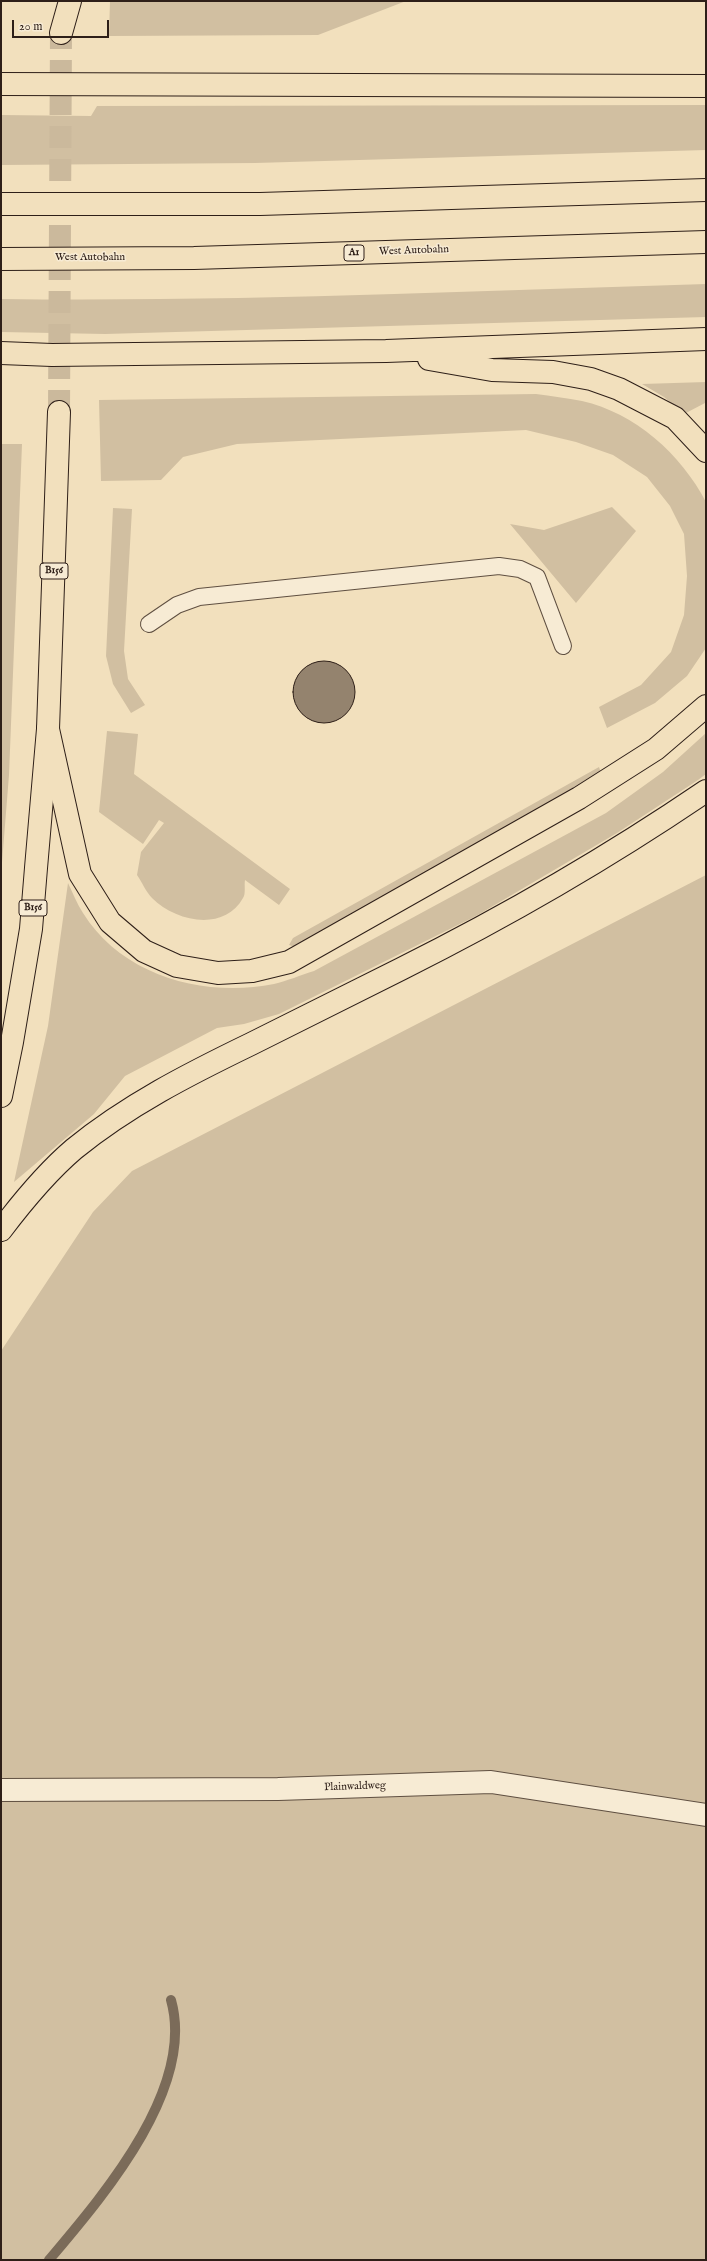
<!DOCTYPE html>
<html>
<head>
<meta charset="utf-8">
<style>
  body { margin:0 }
  #map { position:relative; width:707px; height:2261px; overflow:hidden; background:#f2e0bd; font-family:"IM FELL English",serif }
  canvas { display:block }
  .frame { position:absolute; inset:0; border:2px solid #2e1f18; pointer-events:none }
  .scale { position:absolute; left:12px; top:20px; width:97px; height:18px; box-sizing:border-box; border:2px solid #2e1f18; border-top:0; padding-left:5px; font-size:12px; line-height:14px; white-space:nowrap; color:#2e1f18; -webkit-text-stroke:3px #f7ebd4; paint-order:stroke }
</style>
</head>
<body>
<div id="map">
<canvas width="707" height="2261"></canvas>
<div class="frame"></div>
<div class="scale">20 m</div>
</div>
<script>
const ctx = document.querySelector('canvas').getContext('2d');
ctx.lineJoin = 'round';
function paint(path, color) { ctx.fillStyle = color; ctx.fill(path, 'evenodd'); }
function trace(path, color, width, dash) { ctx.strokeStyle = color; ctx.lineWidth = width; ctx.lineCap = dash ? 'butt' : 'round'; ctx.setLineDash(dash || []); ctx.stroke(path); }
function drawText(font, color, halo, rows, align = 'center') {
  ctx.font = font + ' "IM FELL English",serif'; ctx.lineWidth = 3; ctx.setLineDash([]); ctx.textBaseline = 'middle'; ctx.strokeStyle = halo; ctx.fillStyle = color; for (const [text, x, y, turn = 0] of rows) {
    ctx.save(); ctx.translate(x, y); ctx.rotate((+turn || 0) * Math.PI / 180); ctx.textAlign = isNaN(turn) ? turn : align; if (halo) ctx.strokeText(text, 0, 0); ctx.fillText(text, 0, 0); ctx.restore();
  }
}
paint(new Path2D(`
  M110 1H406L318 35 109 36Z
  M706 105V150L255 163 1 165V115L91 116 97 106Z
  M706 284V317L105 334 1 332V299C236 302 471 291 706 284Z
  M706 382V406L705 403 684 414 664 397 642 384Z
  M536 394C551 396 567 398 582 401 635 413 681 454 706 502V648L687 676 655 703 607 728 599 707 641 685 671 652 684 615 687 576 684 534 670 506 647 477 613 455 576 442 526 430 237 444 183 457 161 480 101 481 99 400Z
  M1 444H22L9 775 1 875Z
  M612 507 636 531 576 603 510 524 544 530Z
  M113 508 132 509 124 651 128 679 145 705 131 713 113 684 106 656Z
  M107 731 138 734 134 774 290 889 279 905 245 880C244 885 246 894 243 898 224 932 176 922 152 898 146 892 142 882 137 875L141 852 164 823 159 820 143 844 99 812Z
  M706 733V774L698 780 617 833 476 916 279 1014 244 1024 217 1028 125 1076 94 1114 14 1182 48 1026 68 883C73 893 77 904 83 913 122 976 204 998 274 984 287 981 301 975 314 971L606 813 663 772Z
  M599 767 601 773 295 947 289 945 293 938Z
  M706 875V2260H1V1351L93 1212 132 1171Z`), '#d1bfa1');
trace(new Path2D(`
  M49 2260C102 2197 196 2089 171 2000`), '#7b6b59', 10);
const building = new Path2D(`
  M293 692a31 31 0 1 1 62 0a31 31 0 1 1-62 0Z`);
paint(building, '#94836e');
trace(building, '#2e1f18', 1);
trace(new Path2D(`
  M59 412 61 33`), '#cbb99c', 22, [22, 11]);
const service = new Path2D(`
  M149 624 177 605 199 597 499 566 520 569 537 577 563 646`);
const minor = new Path2D(`
  M1 1790 278 1789 491 1782 706 1815`);
const primary = new Path2D(`
  M1 1096 12 1042 31 929 36 868 48 729 59 412`);
const motorway = new Path2D(`
  M61 33 70 1
  M1 84 706 86
  M1 204H260L706 190
  M1 259 194 258 706 242
  M1 353 52 355 386 351 706 339
  M429 359 492 370 553 372 591 379 619 389 675 418 706 451
  M48 729 80 874 110 922 144 951 177 966 218 973 252 971 289 962 579 798 656 749 706 706
  M1 1230C23 1201 47 1172 74 1149 128 1105 189 1074 251 1044 301 1019 351 994 401 969 507 916 609 857 706 791`);
trace(service, '#5f4f41', 18);
trace(minor, '#5f4f41', 24);
trace(primary, '#2e1f18', 24);
trace(motorway, '#2e1f18', 24);
trace(service, '#f7ebd4', 16);
trace(minor, '#f7ebd4', 22);
trace(primary, '#f2e0bd', 22);
trace(motorway, '#f2e0bd', 22);
for (const [x, y, w] of [
  [354,253,20],
  [54,571,28],
  [33,908,28]
]) { const box = new Path2D(); box.roundRect(x - w / 2, y - 8, w, 16, 3); ctx.fillStyle = '#f7ebd4'; ctx.fill(box); trace(box, '#2e1f18', 1); }
drawText('bold 10px', '#2e1f18', null, [
  ["A1",354,253],
  ["B156",54,571],
  ["B156",33,908]
]);
drawText('11px', '#2e1f18', '#f7ebd4', [
  ["West Autobahn",414,251,-2],
  ["West Autobahn",90,258],
  ["Plainwaldweg",355,1787,-2]
]);
</script>
</body>
</html>
